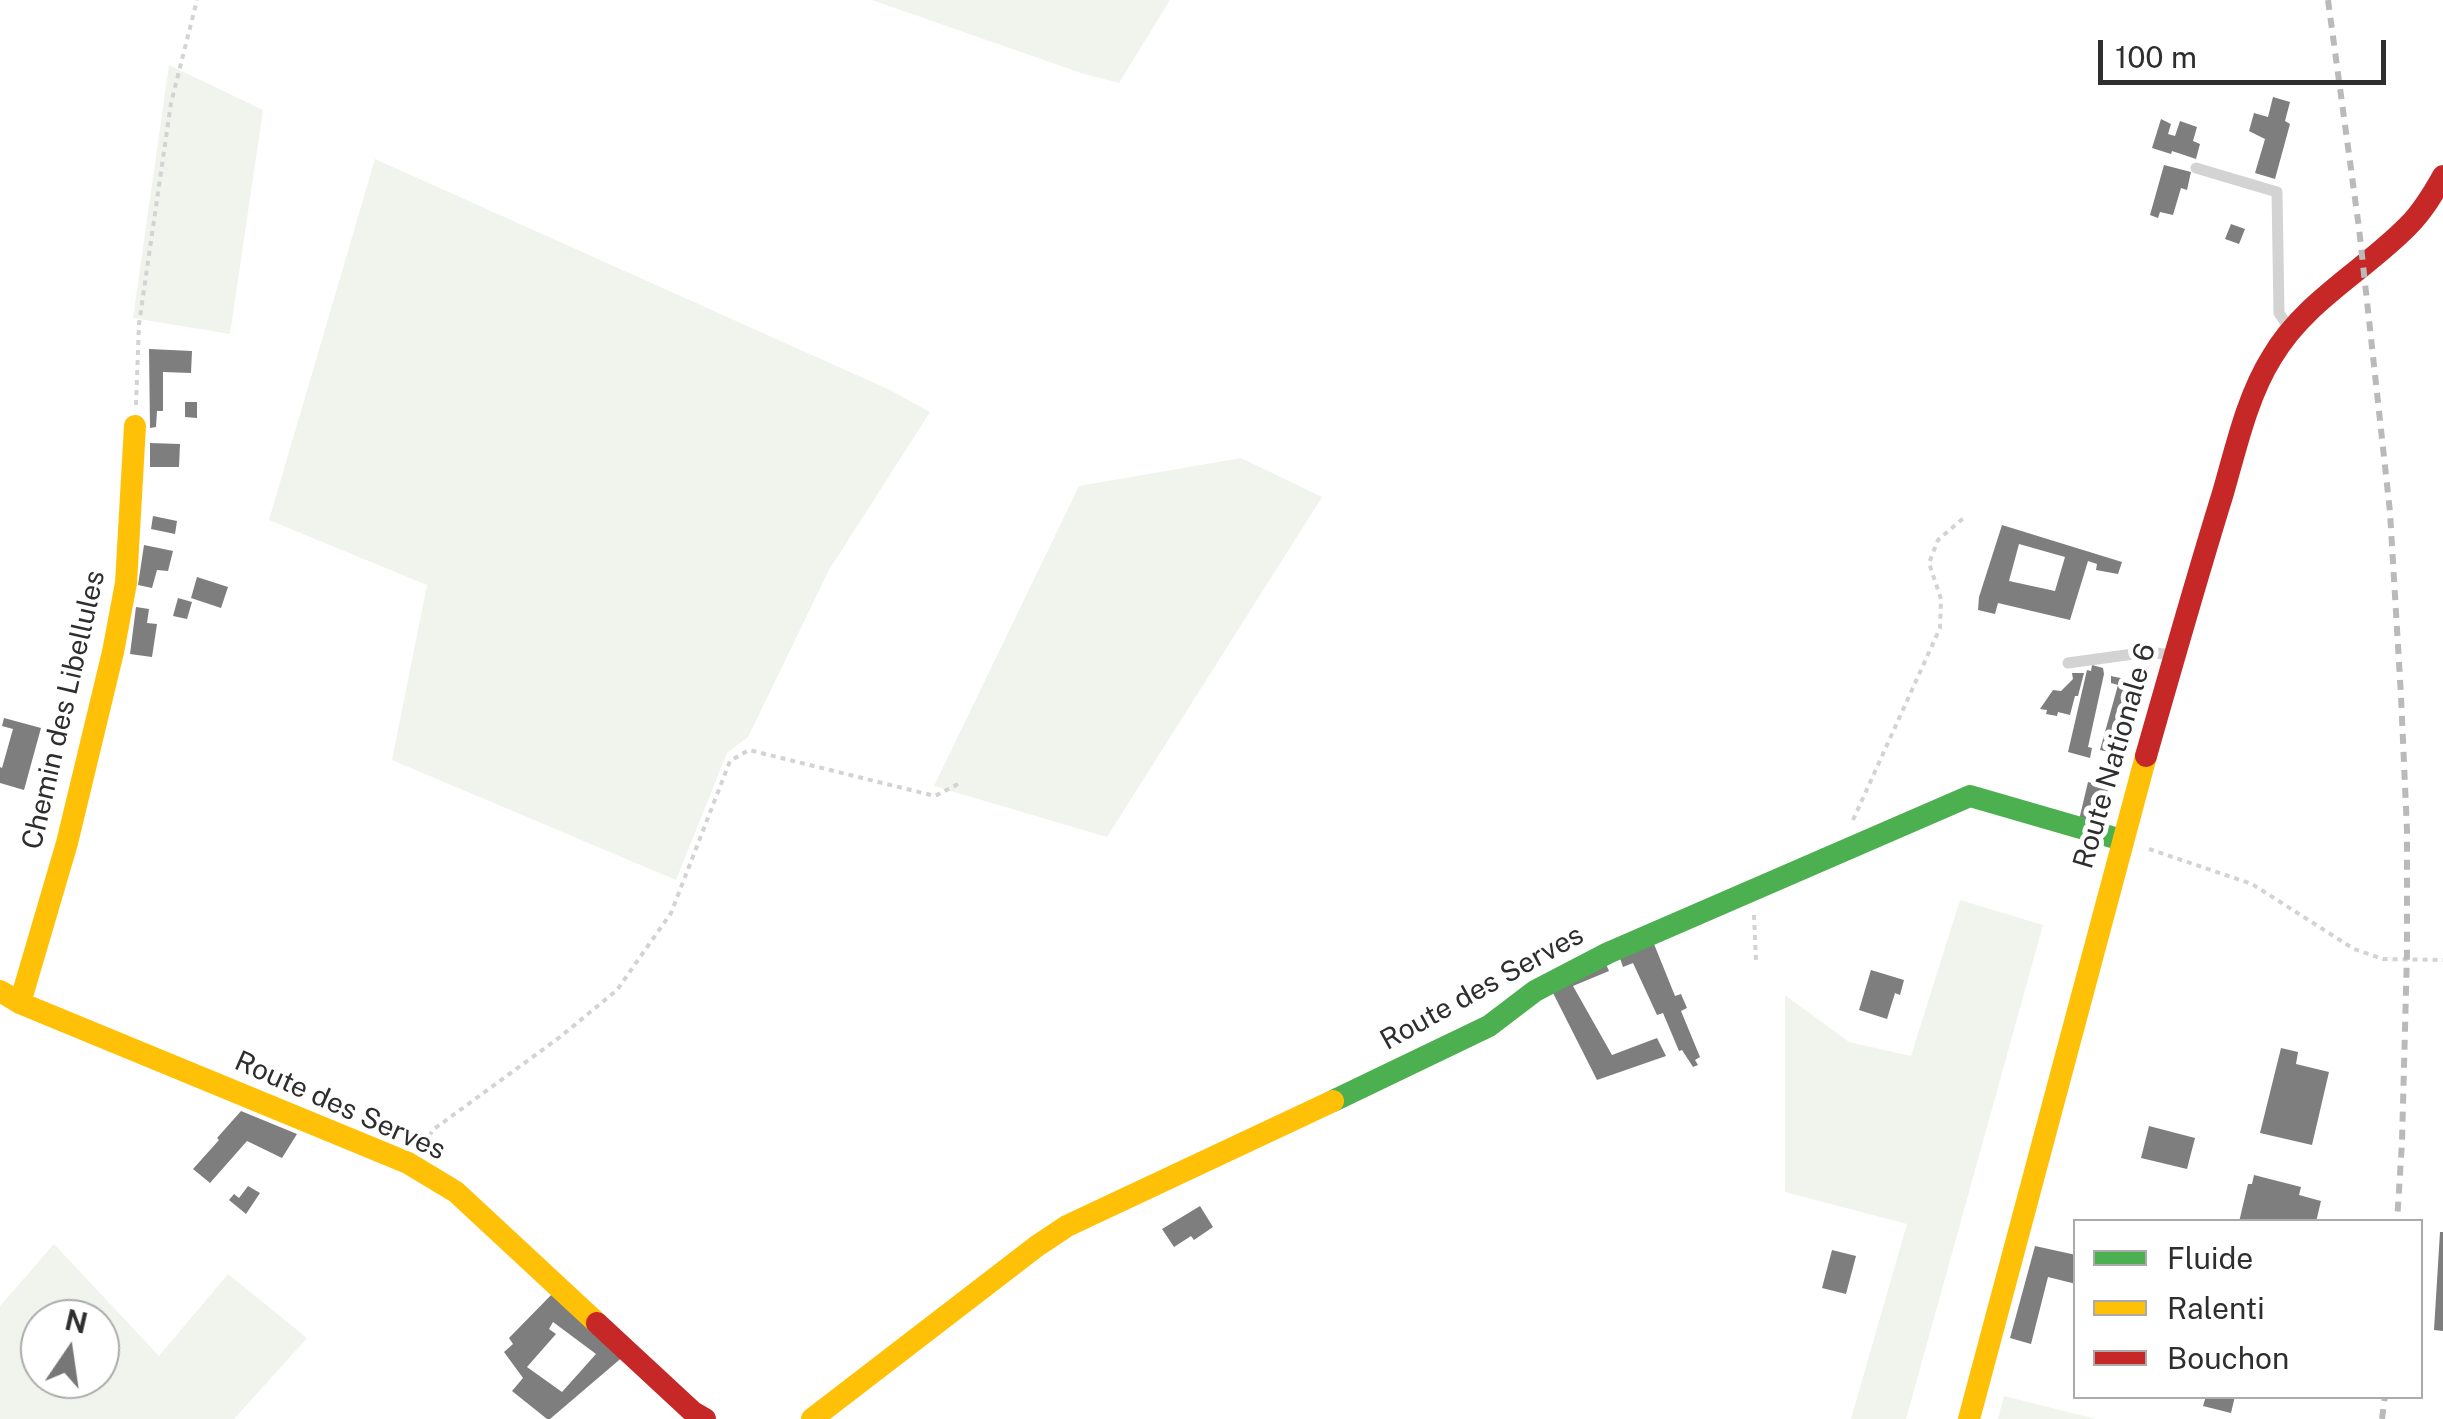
<!DOCTYPE html>
<html>
<head>
<meta charset="utf-8">
<style>
  body { margin:0 }
  #map { position:relative; width:2443px; height:1419px; overflow:hidden; background:#fff; font-family:"Public Sans",sans-serif }
  canvas { display:block }
  .legend { position:absolute; left:2073px; top:1219px; width:350px; height:180px; box-sizing:border-box; background:#fff; border:2px solid #ababab; margin:0; padding:12px 18px; list-style:none; font-size:30px; color:#2e2e2e }
  .legend li { display:flex; align-items:center; gap:20px; height:50px }
  .legend b { width:50px; border:2px solid #ababab }
  .north { position:absolute; left:20px; top:1299px; width:100px; height:100px; box-sizing:border-box; background:#fff; border:2px solid #ababab; border-radius:50%; rotate:13deg; font-size:28px; font-weight:700; line-height:40px; text-align:center; color:#2e2e2e }
  .north::after { content:''; display:block; margin:auto; width:35px; height:45px; background:#777; clip-path:polygon(50% 0,100% 100%,50% 72%,0 100%) }
  .scale { position:absolute; left:2098px; top:40px; width:288px; height:45px; box-sizing:border-box; border:5px solid #2e2e2e; border-top:0; padding-left:12px; font-size:30px; line-height:35px; white-space:nowrap; color:#2e2e2e; -webkit-text-stroke:8px #fff; paint-order:stroke }
</style>
</head>
<body>
<div id="map">
<canvas width="2443" height="1419"></canvas>
<ul class="legend">
<li><b style="height:12px;background:#4caf50"></b>Fluide</li>
<li><b style="height:12px;background:#ffc107"></b>Ralenti</li>
<li><b style="height:12px;background:#c62828"></b>Bouchon</li>
</ul>
<div class="north">N</div>
<div class="scale">100 m</div>
</div>
<script>
const ctx = document.querySelector('canvas').getContext('2d');
ctx.lineJoin = 'round';
function paint(path, color) { ctx.fillStyle = color; ctx.fill(path, 'evenodd'); }
function trace(path, color, width, dash) { ctx.strokeStyle = color; ctx.lineWidth = width; ctx.lineCap = dash ? 'butt' : 'round'; ctx.setLineDash(dash || []); ctx.stroke(path); }
function drawText(font, color, halo, rows, align = 'center') {
  ctx.font = font + ' "Public Sans",sans-serif'; ctx.lineWidth = 10; ctx.setLineDash([]); ctx.textBaseline = 'middle'; ctx.strokeStyle = halo; ctx.fillStyle = color; for (const [text, x, y, turn = 0] of rows) {
    ctx.save(); ctx.translate(x, y); ctx.rotate((+turn || 0) * Math.PI / 180); ctx.textAlign = isNaN(turn) ? turn : align; if (halo) ctx.strokeText(text, 0, 0); ctx.fillText(text, 0, 0); ctx.restore();
  }
}
paint(new Path2D(`
  M872 0H1170L1119 83 1081 73Z
  M169 65 263 110 230 334 133 318Z
  M375 159 890 390 930 412 829 570 748 737 727 753 676 880 392 760 427 585 269 520Z
  M1241 458 1322 497 1107 837 934 786 1079 486Z
  M1960 900 2043 925 1906 1419H1851L1907 1224 1785 1192V995L1849 1042 1911 1056Z
  M54 1244 159 1356 228 1274 307 1338 234 1419H0V1306ZM40 1319H100V1379H40Z
  M2004 1396 2096 1419H1998Z`), '#f0f4ec');
paint(new Path2D(`
  M2273 97 2290 102 2285 121 2290 124 2275 179 2255 173 2265 139 2249 131 2254 113 2268 117Z
  M2161 119 2171 124 2168 134 2175 136 2180 121 2197 127 2193 141 2200 144 2196 159 2172 151 2171 154 2152 148Z
  M2164 165 2191 172 2187 190 2181 188 2173 215 2160 212 2158 218 2150 215Z
  M2231 224 2245 229 2239 244 2225 239Z
  M149 349 192 351 191 373 163 372V411H157L156 427 150 428Z
  M185 402H197V418L185 417Z
  M150 443 180 444 179 467H150Z
  M153 516 177 521 175 534 151 529Z
  M2002 525 2122 562 2118 574 2096 570 2097 564 2088 561 2070 620 1998 603 1995 614 1978 610 1979 597ZM2019 544 2065 557 2055 591 2009 581Z
  M144 545 173 551 168 571 157 570 152 588 138 585Z
  M197 577 228 587 221 608 191 598Z
  M178 598 192 602 187 619 173 616Z
  M136 607 149 609 147 623 157 624 152 657 130 654Z
  M2092 665 2103 668 2104 674 2088 747 2092 748 2090 758 2068 752 2087 670 2091 671Z
  M2072 673H2084L2078 696H2075L2070 715 2058 712 2057 716 2046 714 2047 710 2040 709 2053 690 2061 691 2073 679Z
  M2111 676 2139 682 2118 754 2100 750 2118 685 2111 683Z
  M4 718 41 728 24 790 0 783V767L2 768 13 729 2 726Z
  M2088 782 2109 787 2097 825 2079 820Z
  M1654 944 1675 996 1681 994 1687 1008 1681 1011 1700 1057 1695 1060 1698 1065 1693 1067 1682 1050 1679 1051 1663 1013 1657 1015 1633 963 1623 967 1618 952Z
  M1605 962 1609 971 1573 986 1612 1055 1657 1038 1666 1056 1597 1080 1552 991Z
  M1871 970 1904 980 1900 995 1895 993 1887 1019 1859 1010Z
  M2281 1048 2298 1052 2296 1064 2329 1072 2312 1145 2260 1133Z
  M241 1111 297 1134 282 1158 247 1141 210 1183 193 1169 219 1140 217 1138Z
  M2149 1126 2195 1138 2187 1169 2141 1158Z
  M2254 1175 2301 1187 2299 1195 2321 1201 2316 1222H2239L2248 1184H2252Z
  M248 1186 260 1193 246 1214 229 1200 234 1194 239 1198Z
  M1200 1206 1213 1227 1194 1240 1191 1236 1174 1247 1162 1229Z
  M2440 1232H2443V1331L2434 1330Z
  M2035 1246 2076 1255V1284L2048 1277 2031 1344 2010 1338Z
  M1832 1250 1856 1256 1846 1294 1822 1288Z
  M555 1291 625 1355 550 1419H547L512 1391 523 1378 504 1352 513 1344 509 1338ZM553 1322 596 1354 562 1392 527 1367 556 1334 549 1329Z
  M2206 1396H2235L2231 1413 2203 1406Z`), '#7e7e7e');
trace(new Path2D(`
  M136 405 139 324 171 103 197 0
  M1853 820 1940 628 1941 599 1929 563 1938 540 1966 516
  M2149 849 2252 884 2354 949 2383 959 2443 960
  M1754 915 1756 960
  M423 1144 434 1129 560 1037 617 990 671 913 730 761 749 750 935 796 960 783`), '#d3d3d3', 4, [5, 5]);
trace(new Path2D(`
  M2196 168 2277 192 2279 313 2287 325
  M2068 663 2148 652 2172 655`), '#d3d3d3', 11);
trace(new Path2D(`
  M1333 1101 1489 1026 1535 991 1608 953 1970 796 2122 840`), '#4caf50', 22);
trace(new Path2D(`
  M0 991 20 1003 408 1163 456 1192 597 1323
  M20 1003 67 843 113 652 126 583 135 426
  M812 1419 1037 1246 1067 1226 1333 1101
  M1969 1419 2146 756`), '#ffc107', 22);
trace(new Path2D(`
  M2146 756C2171 668 2196 580 2223 493 2236 448 2247 397 2272 357 2305 301 2364 271 2408 226 2423 211 2433 194 2443 176
  M597 1323 693 1412 705 1419`), '#c62828', 22);
trace(new Path2D(`
  M2328 0 2359 228 2390 512 2401 696 2407 830V953L2402 1142 2397 1222
  M2382 1419 2385 1396`), '#bababa', 6, [10, 8]);
drawText('28px', '#2e2e2e', '#fff', [
  ["Chemin des Libellules",64,710,-77],
  ["Route Nationale 6",2115,756,-74],
  ["Route des Serves",1482,988,-29],
  ["Route des Serves",340,1106,24]
]);
</script>
</body>
</html>
